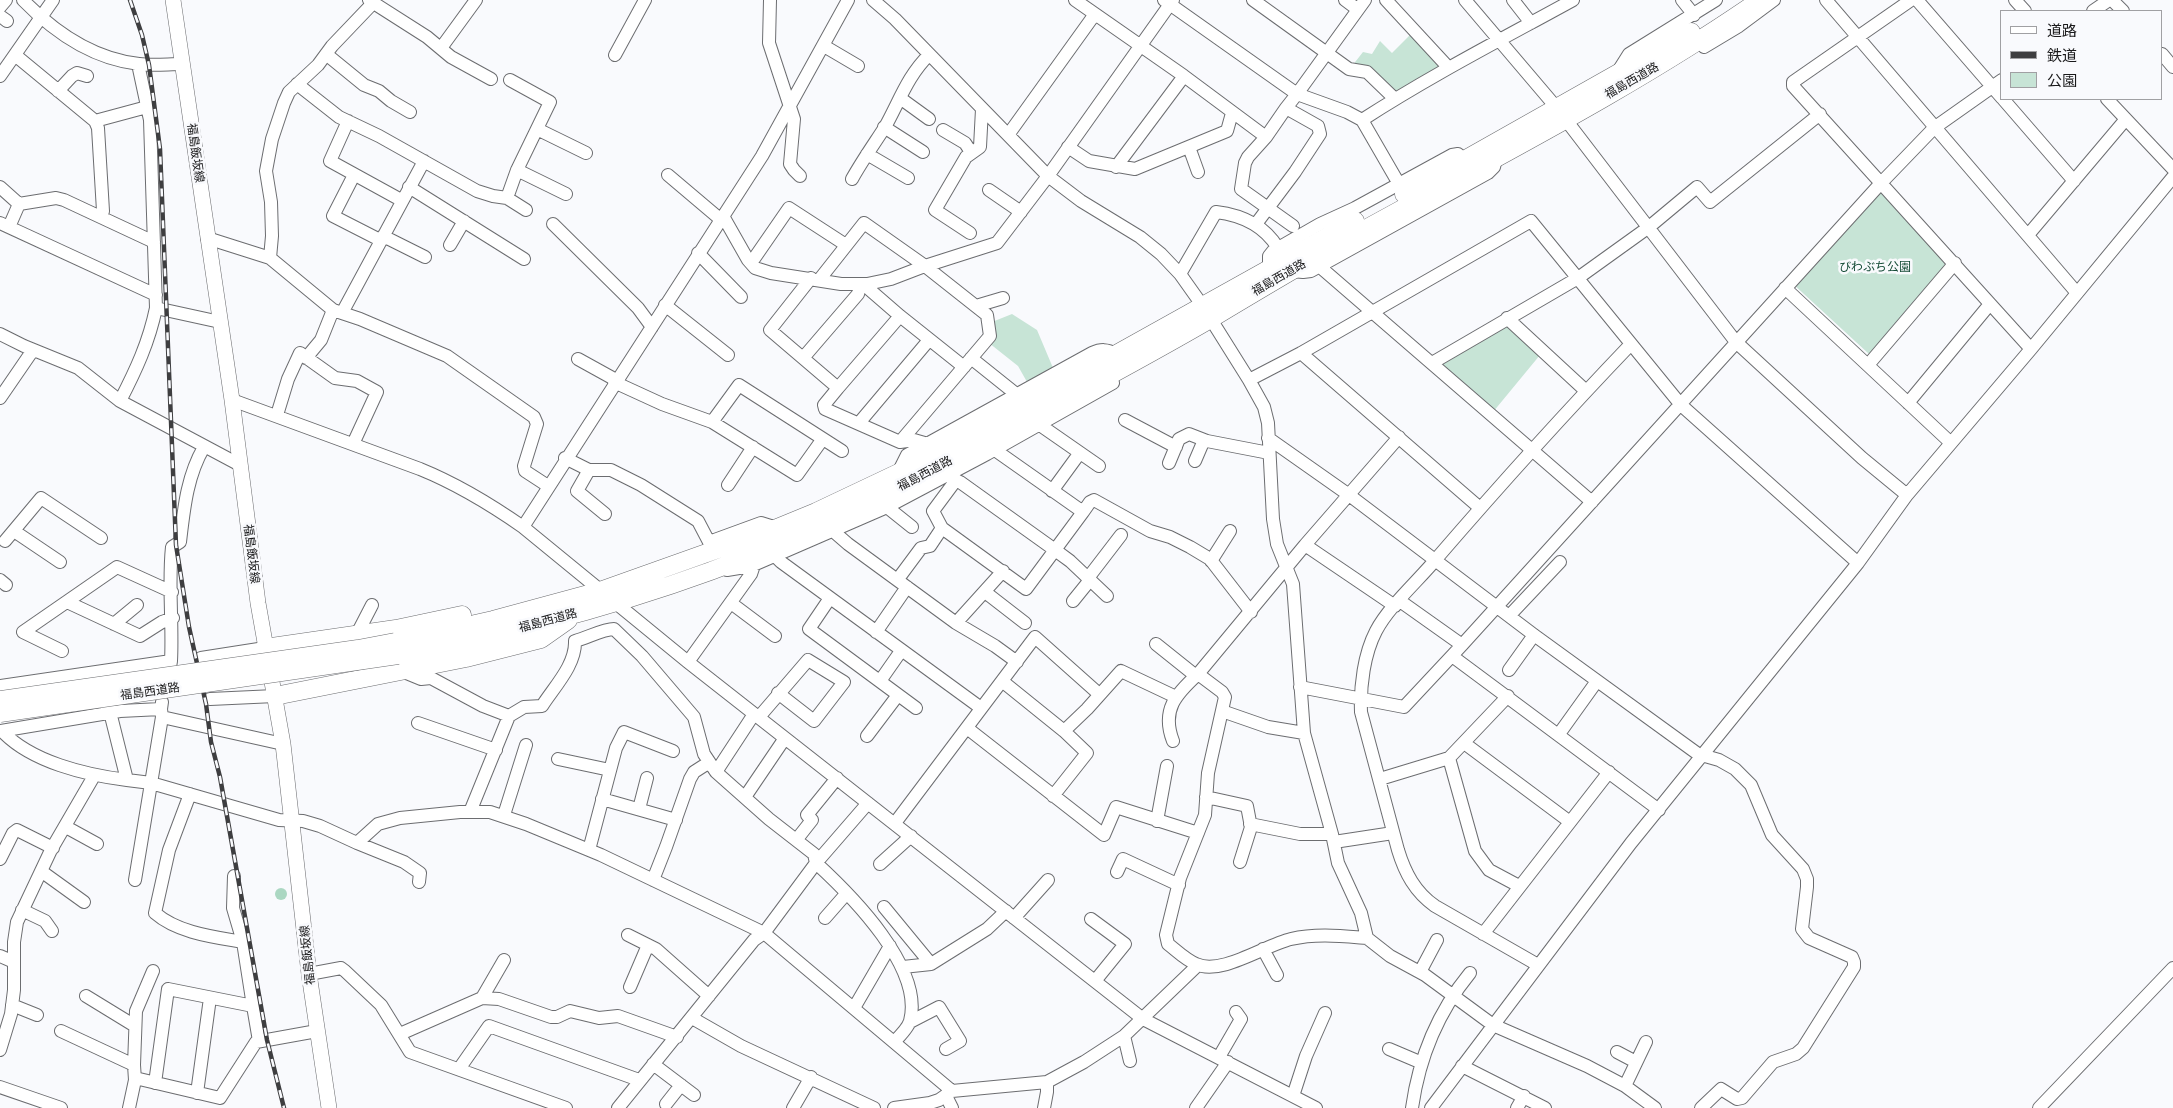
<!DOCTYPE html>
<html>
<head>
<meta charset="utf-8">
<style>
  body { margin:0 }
  #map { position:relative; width:2173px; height:1108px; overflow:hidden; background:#f9fafd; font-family:Manrope,"Noto Sans JP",sans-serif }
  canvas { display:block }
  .legend { position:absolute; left:2000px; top:10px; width:162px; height:90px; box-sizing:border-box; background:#f9fafd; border:1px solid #a0a0a3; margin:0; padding:6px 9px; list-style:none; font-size:15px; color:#1a1a1b }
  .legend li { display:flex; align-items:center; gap:10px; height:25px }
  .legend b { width:25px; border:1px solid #a0a0a3 }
</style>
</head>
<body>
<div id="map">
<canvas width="2173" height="1108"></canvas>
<ul class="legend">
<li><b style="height:6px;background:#fff"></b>道路</li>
<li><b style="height:6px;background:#3e3e40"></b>鉄道</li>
<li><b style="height:14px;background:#c7e4d6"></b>公園</li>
</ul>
</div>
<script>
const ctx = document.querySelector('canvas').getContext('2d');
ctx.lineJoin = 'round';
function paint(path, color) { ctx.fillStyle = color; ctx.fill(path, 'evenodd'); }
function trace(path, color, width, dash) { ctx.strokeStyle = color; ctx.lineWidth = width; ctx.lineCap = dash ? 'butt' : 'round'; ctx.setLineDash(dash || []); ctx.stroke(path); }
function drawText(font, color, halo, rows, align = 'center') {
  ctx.font = font + ' Manrope,"Noto Sans JP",sans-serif'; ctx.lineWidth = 5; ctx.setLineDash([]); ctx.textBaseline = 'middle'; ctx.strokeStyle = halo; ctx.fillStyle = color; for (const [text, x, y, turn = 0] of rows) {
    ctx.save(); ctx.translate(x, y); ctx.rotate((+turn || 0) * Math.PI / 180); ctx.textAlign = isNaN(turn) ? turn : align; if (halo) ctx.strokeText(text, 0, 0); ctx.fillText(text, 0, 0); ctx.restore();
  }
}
paint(new Path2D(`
  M1412 33 1444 66 1396 96 1352 66 1363 52 1372 54 1380 41 1392 53Z
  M1881 184 1950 259 1869 354 1792 283Z
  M1012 314 1037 330 1056 375 1031 389 1018 366 989 343 992 322Z
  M1507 323 1540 355 1493 412 1438 362Z`), '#c7e4d6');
paint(new Path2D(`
  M275 894a6 6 0 1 1 12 0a6 6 0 1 1-12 0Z`), '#abd7c2');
const minor = new Path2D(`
  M23 0C54 32 94 59 139 64 153 66 168 64 182 64
  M369 0 427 37 451 57 491 79
  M770 0 769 43 794 119 790 164 794 170 800 176
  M873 0 895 19 1048 176 1081 201 1140 237 1161 254 1180 274 1202 305 1249 380 1264 407 1268 423 1273 519 1277 544 1293 584 1304 733 1332 834 1338 863 1361 913 1367 938 1390 956 1425 975 1493 1025 1587 1066 1625 1086 1655 1108
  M1075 0 1184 76 1266 137
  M1164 0 1297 94 1365 0
  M1253 0 1349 69 1367 72 1395 99
  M1345 0 1357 9
  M1386 0 1448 67
  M1465 0 1556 107 1736 342 1862 458 1907 495
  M1513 0 1531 23
  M1682 0 1694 15
  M1826 0 2077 293
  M1911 0 1793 82V86L2031 349
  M1917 0 2002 98
  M2015 0 2025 11
  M2112 0 2123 11
  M0 7 6 0
  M2093 11 2109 0
  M0 16 7 21
  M824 46 858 66
  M1704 47 1739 26 1774 0
  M441 48 476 0
  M326 54 364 85 379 91 391 101 410 112
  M2162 54 2173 67
  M15 55 95 121 98 128 103 211 101 217
  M615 55 645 0
  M138 64 150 120 156 308 220 322
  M1617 73 1629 54 1716 0
  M0 76 53 0
  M297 84 339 117 379 136 477 191 493 196 507 198 526 210
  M58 91 72 76 77 73 87 76
  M900 98 929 119
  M2003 99 2074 181
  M2107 99 2173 169
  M1286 108 1266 137 1248 157 1245 163 1241 189 1293 226
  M1362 120C1430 76 1502 39 1573 0
  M95 121 147 107
  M348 121 330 161 401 200
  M884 127 923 152
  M537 129 586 153
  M943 130 965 143 971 152
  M1008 135 1095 14
  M1068 147 1089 161 1135 169 1227 131 1232 113
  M1189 147 1198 172
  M867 154 908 178
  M1116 167 1184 76
  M517 170 566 194
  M354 175 333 216 380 240
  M668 175 720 219
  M852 179C862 161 874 144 885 127 899 102 908 75 929 55
  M0 187 19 204 56 198 64 200 154 242
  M409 187 524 259
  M989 190 1021 212
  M507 198 517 170 550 102 510 80
  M723 216 748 260 755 268 771 273 841 284H867L891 279 925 266 997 243 1048 176 1173 0
  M0 223 156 295
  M553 224 638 308 652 327
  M1256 224 1295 172 1320 134 1318 126 1286 108 1297 94 1347 112 1362 120 1399 184
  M9 227 19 204
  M970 233 935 210 966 157 980 147 982 109
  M2028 235 2126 119
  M383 236 425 257
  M207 238 270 258 333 310 360 319 447 356 534 417 537 424 524 466 525 471 548 486
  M450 245 464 221
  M698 253 741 297
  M270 258 272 236 271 202 266 171 272 139 284 103 289 92 318 65 332 46 374 2
  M751 263 789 208 846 245
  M1319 266 1592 502
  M1269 268V256L1273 251 1320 224 1355 208 1452 155 1458 154 1464 160
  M1292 271 1303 272 1311 271 1488 173 1494 167 1496 159
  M1180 274 1216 212C1241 215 1264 225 1278 248
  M811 278 770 330 838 388 900 316
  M819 280 864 223 925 266 987 315 990 336 900 442
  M867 284 870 290 900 316 964 367
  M1785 288 1951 443
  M665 305 728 355
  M976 306 1003 298
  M342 313 424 161
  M1507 318 1586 391
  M0 334 24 346 78 368 120 401 240 465
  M1301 353 1480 508
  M306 358 321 340 333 310
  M803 358 858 294 861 284
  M971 358 1016 394
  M578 359 616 380
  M1432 363 1578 278 1649 227 1697 187 1710 202 1820 114
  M1868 365 1955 263
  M1249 380 1301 353 1531 221 1681 405 1858 563
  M614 382 662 404 712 422 797 475 822 440
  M838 388 824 405 825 409 900 442 914 440 928 444
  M0 398 33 350
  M232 400 420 469C457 484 490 504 523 527L688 662 1143 1019 1316 1108
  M120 401C136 370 149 342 156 308
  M1908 403 1990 304
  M277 415 288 379 300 353 335 378 357 381 377 392 353 444
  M1125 420 1176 447
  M712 422 739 385 842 451
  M859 423 929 340
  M1040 425 1099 466
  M1268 438 1349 495 1534 635 1698 754 1719 760 1735 769 1751 785 1772 835 1803 869 1807 879V887L1802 929 1809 938 1852 957 1854 962V967L1803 1048 1796 1054 1773 1062 1742 1098 1737 1099 1721 1089 1701 1108
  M995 450 1083 512 1026 589 942 528 933 511 956 480 960 482 1055 550 1070 561 1107 596
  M565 458 589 470H611L641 485 698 521 709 542 761 523 777 528
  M1195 461 1204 440
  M1169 463 1179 439 1189 434 1207 441 1269 453
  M589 470 577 491 605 514
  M898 473 907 455 1092 353C1101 349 1107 349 1116 354
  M728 485 753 447
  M1052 491 1079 454
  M887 507 912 527
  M1083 512 1090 502 1094 500 1150 531 1170 537 1190 547 1210 559 1251 612
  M523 527 762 156 848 0
  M14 531 60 562
  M833 531 848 544 956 623 995 646 1017 662
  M5 541 41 498 101 538
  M1305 545 1395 606
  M775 556 781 562 981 708
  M1211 561 1230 531
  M727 570 751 566 887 507 987 454 1113 383
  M1088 578 1121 535
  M898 579 921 548 930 546 942 528
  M0 580 6 585
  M985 592 1025 623
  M830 598 809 629 916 708
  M1073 601 1090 580
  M1400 601 1462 645
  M67 602 140 636 162 622 173 618
  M731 603 775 636
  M1509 616 1560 562
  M956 623 1003 571
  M114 624 137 605
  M876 632 907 587
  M357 634 372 605
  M1156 644 1196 676
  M62 651 23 632 117 567 172 592
  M1452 656 1659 810
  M201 658 265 648
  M171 661C173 623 168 584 172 547L180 542C184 508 187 476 204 447
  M688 662 751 574 754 565
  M1509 670 1534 635
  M404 672 421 679 431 678 483 706 509 716
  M880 681 901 651
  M1002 681 1064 731 1087 753 1053 796
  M0 686 171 661 170 667
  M1300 687 1404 707 1462 645 1881 183 1934 128 2002 80
  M210 699 275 696
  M107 708 110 712 127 780 151 783 279 820 303 821 320 826 357 843 378 824 400 818 460 812H490L526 824 601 855 764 933 952 1091
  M1222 711 1268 727 1304 733
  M162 717 283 744
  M759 717 808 660 844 682 814 721 778 693
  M418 723 496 750
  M967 728 1104 835 1116 807 1198 833
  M0 731 120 711 161 709 162 702
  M2 731C31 762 86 775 127 780
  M1064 731 1087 709 1121 671 1176 697
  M1559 734 1597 681
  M867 736 898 695
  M1173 741C1161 710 1176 694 1198 674
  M1464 743 1570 822
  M1449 758 1475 851 1489 870 1519 886
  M558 759 610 770
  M716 772 754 714
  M1380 779 1449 758 1508 696
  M190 794 169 850 155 913C178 933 214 937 243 942L233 908 234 876
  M745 797 785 738
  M1206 797 1247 806 1251 827 1240 862
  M602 799 676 820
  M639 809 647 778
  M470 812 509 716 524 707 542 706C554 687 576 665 575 641 587 638 603 629 614 629L642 656 694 717 704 754 716 772 769 819 814 854 816 863C852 896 924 968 910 1021 908 1028 900 1036 894 1042
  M504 815 526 745
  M1157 821 1167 766
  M895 823 1035 637 1099 694
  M1250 824 1300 834H1332
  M66 827 97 844
  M797 839 812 820 807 815 837 778
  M1334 842 1393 833
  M357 843 404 862 420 873 419 882
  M589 850 616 748 624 732 673 751
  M0 859 13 833 17 830 53 848
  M880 864 911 836
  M41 871 84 902
  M1117 872 1123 859 1179 885
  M135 880 162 717 161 709
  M653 880 666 847 690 779 694 772 708 763
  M884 907 931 964 987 929 1006 911
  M22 910 45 921 52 931
  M825 918 846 894
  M1014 918 1048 880
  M1091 919 1125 944 1095 981
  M1483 934 1609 772
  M628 935 656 949 709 996
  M1367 938C1342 936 1316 933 1291 939 1265 945 1221 976 1196 964 1186 960 1177 951 1168 944L1166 935 1180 878 1205 815 1208 773 1225 697 1222 692 1198 674 1305 545 1399 437
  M243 942 253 1006
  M1263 949 1277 975
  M0 956 14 962
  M1538 965 1435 906C1415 892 1405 873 1398 850L1361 712C1360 686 1364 654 1376 631 1389 606 1419 580 1437 558 1500 485 1564 414 1631 344
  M903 967 931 964
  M1420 972 1437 940
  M309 974 341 968 345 971 381 1005 410 1052 566 1108
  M630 987 648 945
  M86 996 135 1026
  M482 998 499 999 551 1017H557L570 1011 599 1018 618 1016 677 1037
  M12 1005 37 1015
  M854 1008 890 946
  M692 1018 741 1046 874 1108
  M910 1022 939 1007 960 1041 946 1049
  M61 1031 134 1065
  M400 1034 482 998 504 960
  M1124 1036 1130 1061
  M1389 1049 1422 1063
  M0 1050 11 1014 14 990V942L17 922 51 850 94 776
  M1617 1052 1636 1062
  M1219 1057 1241 1019 1236 1012
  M653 1064 694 1095
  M1462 1066 1545 1108
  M459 1069 489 1026 639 1080
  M135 1078 220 1098 256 1042 317 1031
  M155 1083 168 989 253 1006 259 1041
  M1625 1086 1646 1042
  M0 1087 61 1108
  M197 1093 210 998
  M946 1096 952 1108
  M1293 1096 1306 1056 1325 1013
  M666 1104 681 1085
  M129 1108 135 1080 134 1065 136 1011 153 971
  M618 1108 754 940 764 933 816 863 868 803
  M793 1108 811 1077
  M894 1108 930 1103 939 1100 952 1091 1047 1082 1084 1062 1124 1036 1198 965
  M1044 1108 1047 1092V1082
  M1196 1108 1228 1062
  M1412 1108C1419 1058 1438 1012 1470 973
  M1431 1108 1631 843 1858 563 1907 495 2031 349 2173 177
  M1517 1108 1524 1096
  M2039 1108 2173 968`);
const major = new Path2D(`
  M173 0 232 400 258 603 283 744 309 974 329 1108`);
const highway = new Path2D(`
  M1404 194 1691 32
  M395 642 493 620 600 591 777 528 816 512 928 459 1355 221
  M265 648 396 629 462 615
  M398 655C518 632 637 601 750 556 826 526 899 488 971 450 1051 407 1133 364 1212 318 1247 297 1282 276 1317 256 1466 172 1620 97 1760 0
  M275 696 466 658 541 639 568 620`);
trace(minor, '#6c6d70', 14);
trace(major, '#6c6d70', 16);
trace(highway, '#6c6d70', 19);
trace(minor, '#fff', 12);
trace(major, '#fff', 15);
trace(highway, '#fff', 18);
const rail = new Path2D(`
  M130 0 142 35 149 65 160 149 176 545 189 627 206 704 211 742 220 777 267 1040 284 1108`);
trace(rail, '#3e3e40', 4.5);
trace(rail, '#f9fafd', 2.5, [8]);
const highwayBridge = new Path2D(`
  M0 700 358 649 395 642
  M0 713 398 655`);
trace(highwayBridge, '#6c6d70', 19, []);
trace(highwayBridge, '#fff', 18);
drawText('12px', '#1a1a1b', '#f9fafd', [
  ["福島西道路",1632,81,-30],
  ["福島飯坂線",195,153,82],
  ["福島西道路",1279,278,-30],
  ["福島西道路",925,474,-28],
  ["福島飯坂線",251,554,83],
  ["福島西道路",548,621,-15],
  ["福島西道路",150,692,-8],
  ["福島飯坂線",308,955,-96]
]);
drawText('12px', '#144b36', '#f9fafd', [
  ["びわぶち公園",1875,268]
]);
</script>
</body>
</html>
